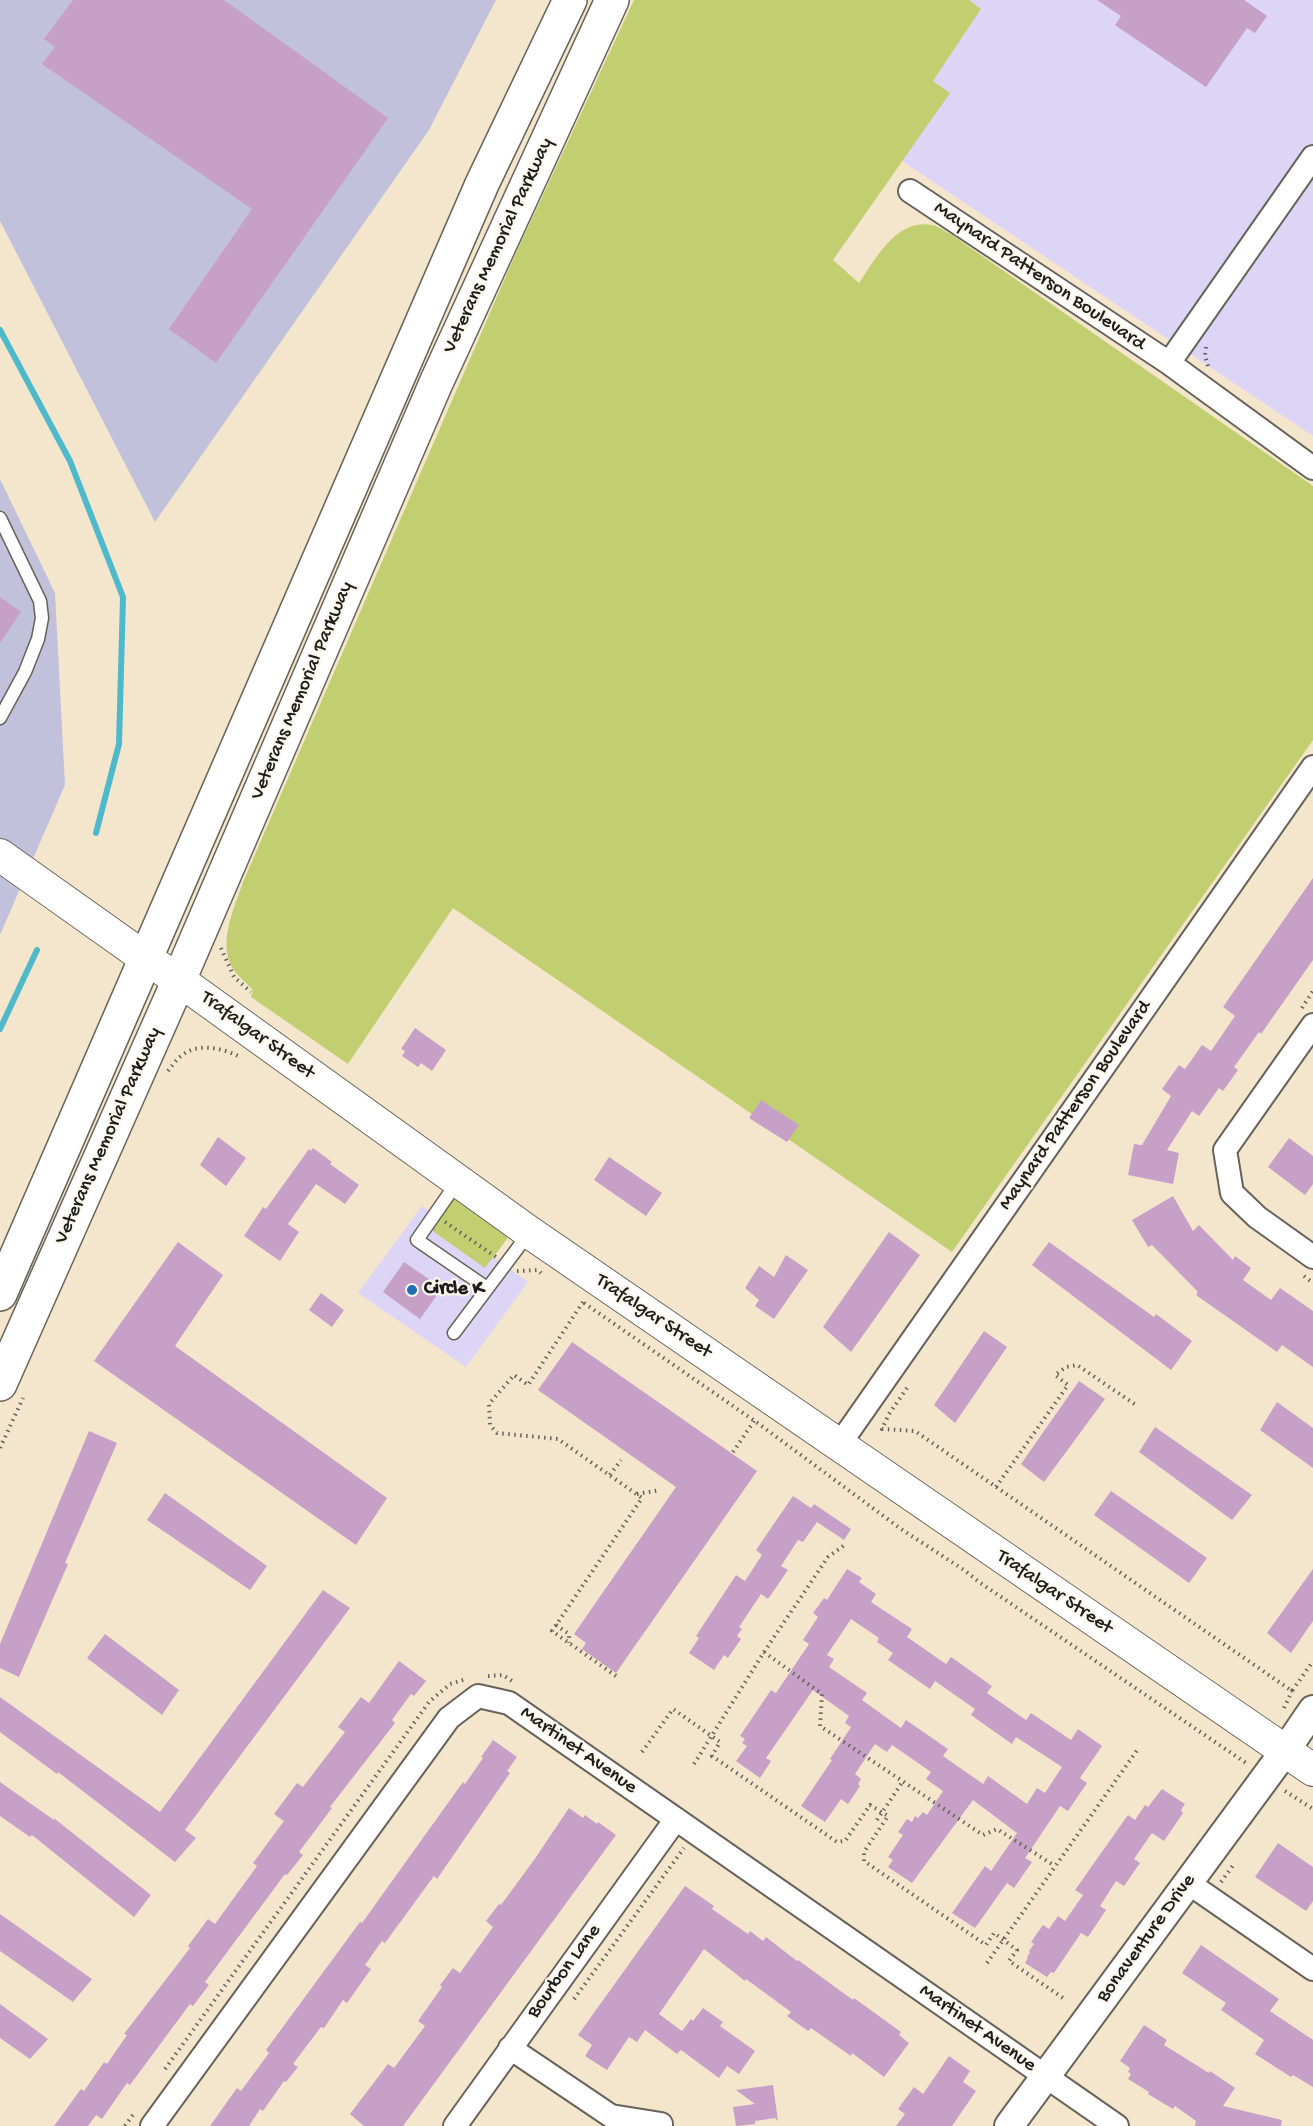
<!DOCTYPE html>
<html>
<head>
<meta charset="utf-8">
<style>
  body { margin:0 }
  canvas { display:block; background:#f4e6cc }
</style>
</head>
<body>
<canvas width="1313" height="2126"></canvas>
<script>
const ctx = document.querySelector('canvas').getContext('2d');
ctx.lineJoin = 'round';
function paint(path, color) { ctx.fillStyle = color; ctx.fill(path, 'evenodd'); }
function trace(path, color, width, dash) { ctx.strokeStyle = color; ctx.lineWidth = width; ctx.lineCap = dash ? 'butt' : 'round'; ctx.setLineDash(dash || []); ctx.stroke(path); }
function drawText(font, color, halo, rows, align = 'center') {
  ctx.font = font + ' "Gochi Hand",sans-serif'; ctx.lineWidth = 4.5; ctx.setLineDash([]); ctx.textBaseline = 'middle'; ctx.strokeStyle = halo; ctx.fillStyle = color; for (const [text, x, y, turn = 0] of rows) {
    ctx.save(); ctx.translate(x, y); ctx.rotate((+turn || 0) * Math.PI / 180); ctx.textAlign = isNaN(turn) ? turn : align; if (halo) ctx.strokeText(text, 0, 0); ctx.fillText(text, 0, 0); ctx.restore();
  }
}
paint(new Path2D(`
  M969 0H1313V436L902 161 949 93 933 81 981 9Z
  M422 1206 528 1282 466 1367 358 1293Z`), '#dcd5f6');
paint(new Path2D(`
  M0 0H496L429 130 155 522 0 221Z
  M0 479 55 593 65 785 0 935Z`), '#c2c1dc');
paint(new Path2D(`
  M634 0H969L981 9 933 81 950 93 833 260 859 283C877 257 898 215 936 226 941 228 947 233 952 235L1313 486V740L952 1252 453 908 348 1064 251 997 253 990C248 984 241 979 236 973 215 947 234 909 243 882L516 253Z
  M460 1198 507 1231V1239L485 1268 434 1232 432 1229 452 1200Z`), '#c2cf71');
trace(new Path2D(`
  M0 330 70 461 123 597 119 744 96 833
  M0 1029 37 950`), '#4fb9cc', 6);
paint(new Path2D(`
  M73 0H224L388 118 216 363 169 329 252 209 42 64 55 47 44 39Z
  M1097 0H1244L1267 16 1255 33 1247 28 1206 87 1115 25 1121 16Z
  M0 597 21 612 0 643Z
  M1313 878V960L1261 1034 1259 1032 1234 1067 1238 1070 1223 1091 1219 1088 1199 1116 1192 1111 1167 1150 1179 1153 1173 1184 1128 1175 1134 1144 1142 1145 1171 1096 1162 1089 1179 1065 1185 1069 1202 1045 1211 1051 1235 1016 1223 1007Z
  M415 1028 446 1050 432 1071 421 1063 418 1067 402 1056 405 1051 401 1049Z
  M761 1100 799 1125 787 1142 749 1118Z
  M218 1137 246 1158 226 1186 200 1165Z
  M1289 1138 1313 1156V1184L1305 1195 1268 1167Z
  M313 1148 332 1162 330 1164 359 1185 345 1204 316 1184 288 1224 299 1232 280 1261 244 1236 263 1207 266 1209 309 1149 311 1151Z
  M609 1157 662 1193 646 1216 594 1180Z
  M1173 1196 1193 1231 1199 1225 1233 1260 1235 1256 1251 1268 1243 1280 1271 1300 1280 1288 1313 1311V1367L1282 1345 1277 1352 1196 1295 1198 1292 1152 1245 1148 1247 1132 1220Z
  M889 1232 920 1255 851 1352 823 1327Z
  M178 1242 223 1275 175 1346 387 1498 356 1545 94 1361Z
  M1049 1242 1154 1317 1156 1314 1192 1341 1171 1370 1032 1265Z
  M786 1255 808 1270 774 1319 755 1306 759 1300 745 1288 759 1266 774 1277Z
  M404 1262 442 1288 420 1319 383 1292Z
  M321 1293 344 1310 332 1327 309 1310Z
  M984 1331 1007 1347 955 1423 934 1405Z
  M572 1342 757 1471 616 1673 582 1649 586 1643 574 1634 676 1487 538 1390Z
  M1079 1381 1105 1399 1044 1482 1021 1464Z
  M1277 1402 1313 1428V1468L1260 1430Z
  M1155 1427 1252 1495 1232 1520 1139 1452Z
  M89 1431 117 1443 65 1563 68 1564 19 1677 0 1668V1644Z
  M1111 1491 1207 1558 1189 1583 1094 1515Z
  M165 1493 267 1566 250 1590 147 1520Z
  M793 1496 811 1508 814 1504 851 1529 844 1540 817 1522 803 1542 798 1540 781 1566 788 1570 768 1599 761 1594 739 1627 742 1629 737 1636 741 1639 728 1658 724 1655 714 1670 689 1653 699 1638 696 1636 736 1575 745 1581 762 1555 756 1550Z
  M847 1569 862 1578 859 1582 876 1594 871 1602 912 1629 907 1637 946 1664 951 1657 992 1686 987 1693 1026 1720 1031 1713 1071 1740 1078 1729 1102 1746 1080 1778 1087 1783 1068 1811 1060 1806 1025 1858 1032 1862 1014 1888 1007 1883 975 1928 952 1913 985 1866 991 1871 1017 1833 973 1800 912 1883 888 1867 893 1860 888 1857 903 1835 898 1832 907 1819 912 1822 915 1816 918 1818 923 1812 927 1815 943 1791 926 1779 931 1772 892 1745 887 1752 875 1744 855 1774 861 1779 858 1784 860 1786 848 1804 841 1799 825 1822 801 1806 832 1760 830 1759 851 1727 845 1723 849 1716 813 1690 766 1758 771 1761 760 1778 736 1761 747 1746 742 1743 745 1739 740 1736 771 1690 776 1693 809 1644 803 1640 818 1617 813 1613 824 1598 827 1600ZM851 1619 879 1638 877 1642 893 1653 888 1660 930 1689 935 1681 975 1709 971 1715 1012 1744 1016 1737 1062 1767 1045 1793 1037 1788 1027 1804 988 1776 983 1784 943 1756 948 1749 906 1720 901 1728 862 1700 867 1693 829 1667 834 1659 827 1655Z
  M1313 1569V1621L1291 1653 1267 1633Z
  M323 1590 350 1608 185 1830 196 1838 175 1862 58 1772 57 1774 0 1732V1697L160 1812Z
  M105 1634 179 1690 162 1715 87 1658Z
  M399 1661 426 1681 414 1696 411 1694 392 1720 395 1723 330 1807 332 1808 299 1852 303 1855 287 1875 285 1874 205 1982 209 1985 193 2006 190 2004 130 2085 127 2083 102 2119 96 2115 88 2126H54L81 2089 84 2091 104 2062 107 2064 127 2035 124 2034 190 1948 188 1946 208 1919 215 1924 257 1866 253 1863 284 1821 274 1814 297 1783 303 1787 345 1732 338 1727 361 1697 369 1703Z
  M493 1740 517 1757 507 1771 510 1773 437 1879 434 1876 385 1943 382 1941 365 1965 371 1969 347 2003 343 2000 324 2028 321 2027 293 2064 298 2067 286 2082 284 2081 263 2111 260 2109 249 2126H210L237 2088 241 2091 269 2053 266 2050 360 1922 362 1923 463 1782 465 1784 483 1758 481 1757Z
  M0 1782 54 1820 55 1819 151 1895 134 1917 32 1835 30 1837 0 1816Z
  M1162 1789 1185 1804 1181 1810 1183 1813 1164 1841 1152 1833 1134 1859 1140 1863 1124 1886 1116 1881 1100 1906 1106 1910 1088 1937 1081 1933 1054 1973 1051 1972 1047 1977 1025 1963 1028 1958 1027 1957 1030 1952 1029 1951 1034 1944 1031 1942 1043 1925 1049 1929 1058 1916 1065 1921 1083 1895 1075 1890 1128 1815 1135 1820 1145 1805 1148 1807Z
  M569 1808 583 1818 585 1815 597 1824 598 1822 616 1835 403 2126H364L350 2114 388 2064 394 2068 425 2026 418 2021 442 1987 440 1985 453 1968 460 1973 493 1927 486 1921 499 1904 501 1905 534 1860Z
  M1278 1843 1313 1867V1901L1306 1911 1255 1877Z
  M685 1886 714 1906 712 1909 748 1934 750 1931 763 1941 766 1937 797 1961 798 1960 853 2000 854 1998 901 2032 899 2035 909 2043 884 2077 852 2053 851 2056 811 2028 808 2031 787 2016 791 2012 746 1979 745 1981 704 1949 659 2014 682 2031 691 2019 693 2021 703 2008 723 2022 720 2026 755 2051 739 2074 727 2066 719 2078 681 2050 677 2054 645 2030 637 2042 629 2037 607 2070 585 2056 592 2045 578 2035Z
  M0 1914 92 1979 73 2002 0 1951Z
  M1201 1945 1279 1999 1270 2011 1313 2040V2087L1293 2075 1291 2077 1255 2054 1264 2040 1221 2010 1226 2003 1182 1973Z
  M0 2004 48 2039 30 2059 0 2038Z
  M1144 2025 1167 2040 1164 2045 1209 2073 1210 2071 1235 2088 1223 2106 1282 2120 1281 2126H1195L1196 2121 1175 2106 1173 2109 1148 2094 1149 2092 1128 2079 1131 2074 1128 2072 1130 2068 1120 2061Z
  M949 2056 970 2071 963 2082 976 2091 952 2126H896L905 2114 898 2109 914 2087 923 2094Z
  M773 2085 778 2121 775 2118 755 2121V2124L736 2126 733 2107 755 2104 736 2090Z`), '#c7a0c7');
const service = new Path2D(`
  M0 518 40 601 42 618 38 639 25 672 0 718
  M458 1181 417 1240 487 1288
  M454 1333 529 1233`);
const minor = new Path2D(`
  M910 191 1169 363 1313 468
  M1169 363 1313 157
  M1313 1025 1225 1150 1232 1193 1257 1217 1313 1257
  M839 1445 1313 767
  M1187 1882 1313 1969
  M510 2048 611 2116 661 2124
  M152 2126 449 1718 478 1696 509 1703 1117 2126
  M455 2126 676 1819`);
const tertiary = new Path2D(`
  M1009 2126 1285 1751 1313 1710`);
const secondary = new Path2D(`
  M0 855 145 958 179 980 529 1232 1313 1770`);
const trunk = new Path2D(`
  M0 1294 482 184 570 0
  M0 1384 179 980 436 383 612 0`);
trace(service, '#68635a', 15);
trace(minor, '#68635a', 26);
trace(tertiary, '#68635a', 32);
trace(secondary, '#68635a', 34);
trace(trunk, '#68635a', 36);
trace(new Path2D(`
  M1206 347 1205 355 1208 366
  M221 948 234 977 251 992
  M1302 1008 1313 991
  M168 1071C172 1066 176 1060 181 1056 197 1042 223 1048 240 1057
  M445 1222 496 1257
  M517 1271 538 1270 541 1273
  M1304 1276 1313 1283
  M583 1302 528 1385 514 1375 489 1404 490 1425 497 1433 558 1439 642 1498 552 1631 616 1676
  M584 1303 759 1424 901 1529 964 1570 979 1582 1246 1763 1244 1765
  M907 1388 889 1414 882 1429 915 1431 1292 1691 1313 1661
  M0 1448 23 1398
  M733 1452 754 1421
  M610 1475 621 1460
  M996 1487 1068 1385 1055 1375 1066 1367 1077 1365 1136 1405
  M637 1494 660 1490
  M556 1625 569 1634V1643
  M764 1652 822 1694 820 1726 983 1835 997 1829 1055 1866
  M488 1676 503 1675 512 1681
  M1284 1708 1292 1691 1293 1692
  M642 1752 673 1709 720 1742 712 1756 837 1842 845 1841 870 1805 888 1816 864 1852V1861L986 1945 994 1933 1017 1950 1009 1961 1063 1998
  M694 1764 764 1652 828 1557 846 1544
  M1285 1791 1313 1809
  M877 1820 903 1781
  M1221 1882 1234 1864
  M987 1963 1138 1749
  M574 1999 684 1848
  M165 2069 429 1702 450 1684 466 1679
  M125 2126 135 2112`), '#68635a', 4, [1.5, 4.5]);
trace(service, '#fff', 12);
trace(minor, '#fff', 22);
trace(tertiary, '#fff', 28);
trace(secondary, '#fff', 32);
trace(trunk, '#fff', 33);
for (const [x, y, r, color] of [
  [412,1290,6,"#1f6fb2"]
]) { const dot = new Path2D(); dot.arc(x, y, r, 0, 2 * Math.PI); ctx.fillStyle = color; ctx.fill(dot); trace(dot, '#fbf7ec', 2); }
drawText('20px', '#1c1c1c', '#fbf7ec', [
  ["Veterans Memorial Parkway",499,246,-65],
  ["Maynard Patterson Boulevard",1039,277,34],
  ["Veterans Memorial Parkway",303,691,-67],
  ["Trafalgar Street",257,1036,36],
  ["Maynard Patterson Boulevard",1076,1106,-55],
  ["Veterans Memorial Parkway",109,1136,-66],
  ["Trafalgar Street",653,1317,34],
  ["Trafalgar Street",1054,1593,34],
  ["Martinet Avenue",578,1751,35],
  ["Bonaventure Drive",1147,1939,-54],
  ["Bourbon Lane",565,1972,-54],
  ["Martinet Avenue",977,2029,35]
]);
drawText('bold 20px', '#1c1c1c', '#fbf7ec', [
  ["Circle K",424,1290]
], 'left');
</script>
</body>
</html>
